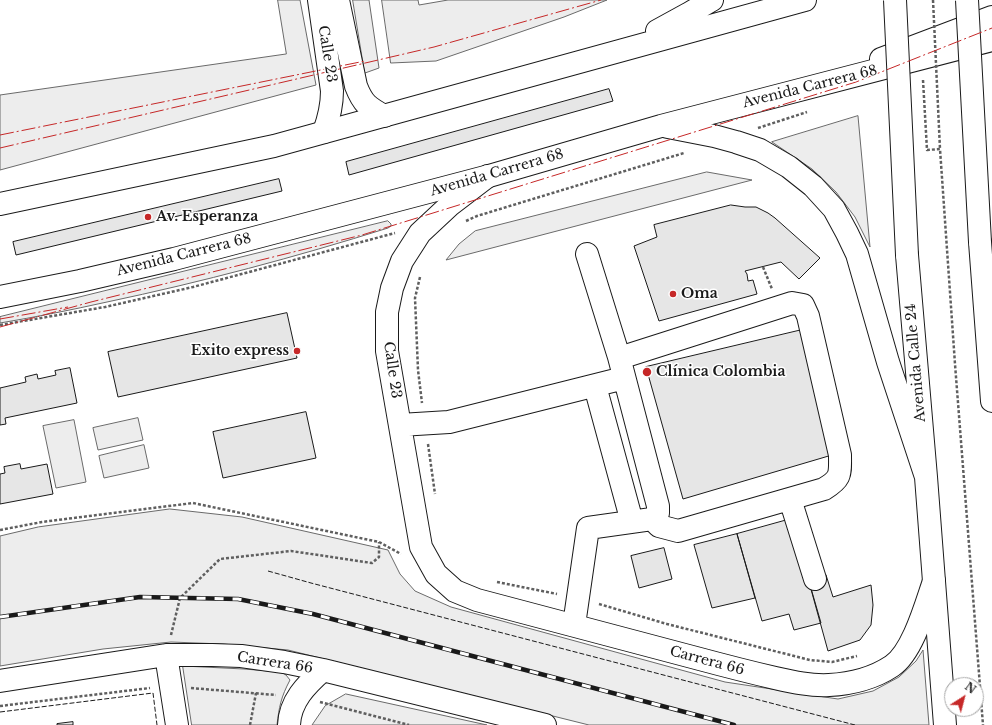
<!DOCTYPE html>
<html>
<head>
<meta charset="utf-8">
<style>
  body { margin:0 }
  #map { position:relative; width:992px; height:725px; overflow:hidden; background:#fff; font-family:"Libre Baskerville",serif }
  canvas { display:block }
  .north { position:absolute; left:944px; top:677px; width:40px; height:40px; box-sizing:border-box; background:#fff; border:1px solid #a3a3a3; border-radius:50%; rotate:36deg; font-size:11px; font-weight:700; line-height:16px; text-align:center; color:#1a1a1a }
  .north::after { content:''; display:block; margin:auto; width:14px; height:18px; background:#c62828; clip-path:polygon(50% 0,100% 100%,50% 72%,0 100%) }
</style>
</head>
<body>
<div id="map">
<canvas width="992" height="725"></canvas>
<div class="north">N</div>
</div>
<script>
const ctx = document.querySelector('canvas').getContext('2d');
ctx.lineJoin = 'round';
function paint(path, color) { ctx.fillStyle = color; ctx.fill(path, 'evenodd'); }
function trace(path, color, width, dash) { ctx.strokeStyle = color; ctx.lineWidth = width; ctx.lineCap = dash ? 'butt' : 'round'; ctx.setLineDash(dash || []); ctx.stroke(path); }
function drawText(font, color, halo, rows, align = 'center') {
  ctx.font = font + ' "Libre Baskerville",serif'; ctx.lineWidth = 3; ctx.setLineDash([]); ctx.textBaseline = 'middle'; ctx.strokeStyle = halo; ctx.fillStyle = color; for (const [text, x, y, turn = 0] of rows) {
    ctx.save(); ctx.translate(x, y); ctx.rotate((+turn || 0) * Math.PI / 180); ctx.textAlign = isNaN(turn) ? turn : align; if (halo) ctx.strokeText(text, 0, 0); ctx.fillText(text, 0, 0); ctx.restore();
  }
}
const green = new Path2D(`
  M278 0H300L316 85 0 170V95L286 54Z
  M353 0H369L379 68 365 73Z
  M382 0H418L419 5 448 0H607L564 17 436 61 391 63Z
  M858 116 870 247 855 217 836 192 812 169 772 142Z
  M707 172 752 180 446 260 459 244 475 231Z
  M388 221 391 224V226L388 228C296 257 202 282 107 302 71 310 36 317 0 323V317Z
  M138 418 143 440 98 450 93 428Z
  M74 420 86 482 56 488 43 426Z
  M144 445 149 468 104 478 99 456Z
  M170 509 242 517 388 550 400 574 415 591 451 607 725 682 838 699 873 691 899 677 916 661 923 650 929 725H589L288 650 223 644 171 642 103 649 0 666V536L38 527Z
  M183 666 244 669 281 672 286 675 290 680C281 697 279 707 277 725H192Z
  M346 694 487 725H312L325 706Z`);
paint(green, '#ededed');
trace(green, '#6a6a6a', 1);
const building = new Path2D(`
  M609 89 613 101 349 175 346 162Z
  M279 179 282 191 16 255 13 242Z
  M731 205 745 207H756L768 213 775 218 820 258 799 279 781 262 745 271 747 274 748 281 753 280 757 294 659 321 634 246 657 237 654 225Z
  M287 313 297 358 118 397 108 352Z
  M802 330 832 455 683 499 646 367Z
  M70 368 77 403 5 418 6 424 0 425V388L26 382 25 377 37 374 38 379 56 375 55 371Z
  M306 412 316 458 223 478 213 432Z
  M20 464 21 469 47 464 53 494 0 504V474L5 473 4 467Z
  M791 519 821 623 794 630 789 614 762 621 737 534Z
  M737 534 755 598 712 608 694 545Z
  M664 548 672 579 639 588 631 556Z
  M826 575 833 597 871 585 873 605 871 625 860 640 828 651 809 582Z
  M73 722V725H57V724Z`);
paint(building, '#e6e6e6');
trace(building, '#1a1a1a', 1);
const minor = new Path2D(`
  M319 0 332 91C332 106 329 118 324 132
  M338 0 356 86C363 104 368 107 384 116
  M881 59 992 17
  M488 176 450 205 420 233 402 261 392 288 387 312V351L421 547 436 574 455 591 477 600C550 619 623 638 696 658 722 665 749 672 775 678 793 682 811 686 829 685 850 684 874 678 892 666 913 652 926 604 934 581
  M619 357 629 355 792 303 803 305 808 316 840 455C840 474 842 478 824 489L678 531 659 526 652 519
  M595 386 632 522
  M400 425 449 422 624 378
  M790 499 815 579
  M574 625 588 528 652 519 658 513V506L619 357 587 254
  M166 655 177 725
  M0 681 166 655H212L241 656 284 662 323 670 545 725
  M289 725C290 701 306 685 323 670`);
const major = new Path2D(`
  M657 31 688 14 712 0
  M668 127 714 136 736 142 760 150 789 167 813 186 834 209 847 233 857 254 888 362 926 477
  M0 204 274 146 805 0
  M980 242 992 401
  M907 255 926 477 945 725
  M0 297 80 281 174 259 489 176 661 126 992 40`);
trace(minor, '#1a1a1a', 24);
trace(major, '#1a1a1a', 24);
trace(new Path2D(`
  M923 80 927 150 940 149 955 364 983 725
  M758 128 807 112
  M466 221 477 216 684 153
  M763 267 772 289
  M420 277 415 298 418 370 422 403
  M0 325 105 307 193 287 395 233
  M428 444 435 494
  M0 530 42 522 193 503 379 542 401 554
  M497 582 557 594
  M599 604 667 624 810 660 832 662 857 656
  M171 635 180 598 220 559 291 551 372 563 379 557V542
  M191 688 276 695
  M320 702 409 725
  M0 706 150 688
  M250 725 256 693`), '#5f5f5f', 2.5, [3, 2]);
trace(minor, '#fff', 22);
trace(major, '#fff', 22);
const rail = new Path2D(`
  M0 617 140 597 238 599 313 614 734 725`);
trace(rail, '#1a1a1a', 4.5);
trace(rail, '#fff', 3, [9]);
const majorBridge = new Path2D(`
  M895 0 907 255
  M967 0 980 242`);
trace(majorBridge, '#1a1a1a', 24, []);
trace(new Path2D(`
  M933 0 940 149`), '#5f5f5f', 2.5, [3, 2]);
trace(majorBridge, '#fff', 22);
trace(new Path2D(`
  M268 571 311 583 855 725
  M0 712 153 693 157 725`), '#1a1a1a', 1, [5, 2]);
trace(new Path2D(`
  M0 135 365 61
  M0 148 434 47 601 0
  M0 319 68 307
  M0 327 91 302 362 235 856 82 992 28`), '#c62828', 1, [14, 3, 2, 3]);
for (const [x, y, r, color] of [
  [148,217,4,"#c62828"],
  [673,294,4,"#c62828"],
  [297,351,4,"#c62828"],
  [647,372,5,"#c62828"]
]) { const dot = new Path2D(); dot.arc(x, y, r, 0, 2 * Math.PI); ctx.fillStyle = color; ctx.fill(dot); trace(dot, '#fff', 1.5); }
drawText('14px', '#1a1a1a', '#fff', [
  ["Calle 23",327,54,81],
  ["Avenida Carrera 68",810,87,-14],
  ["Avenida Carrera 68",497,173,-16],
  ["Avenida Carrera 68",184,255,-14],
  ["Avenida Calle 24",916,363,-95],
  ["Calle 23",392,370,82],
  ["Carrera 66",707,661,15],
  ["Carrera 66",275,663,9]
]);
drawText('bold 14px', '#1a1a1a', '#fff', [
  ["Av. Esperanza",156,217],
  ["Oma",681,294],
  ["Exito express",289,351,"right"],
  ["Clínica Colombia",656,372]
], 'left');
</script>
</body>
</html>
